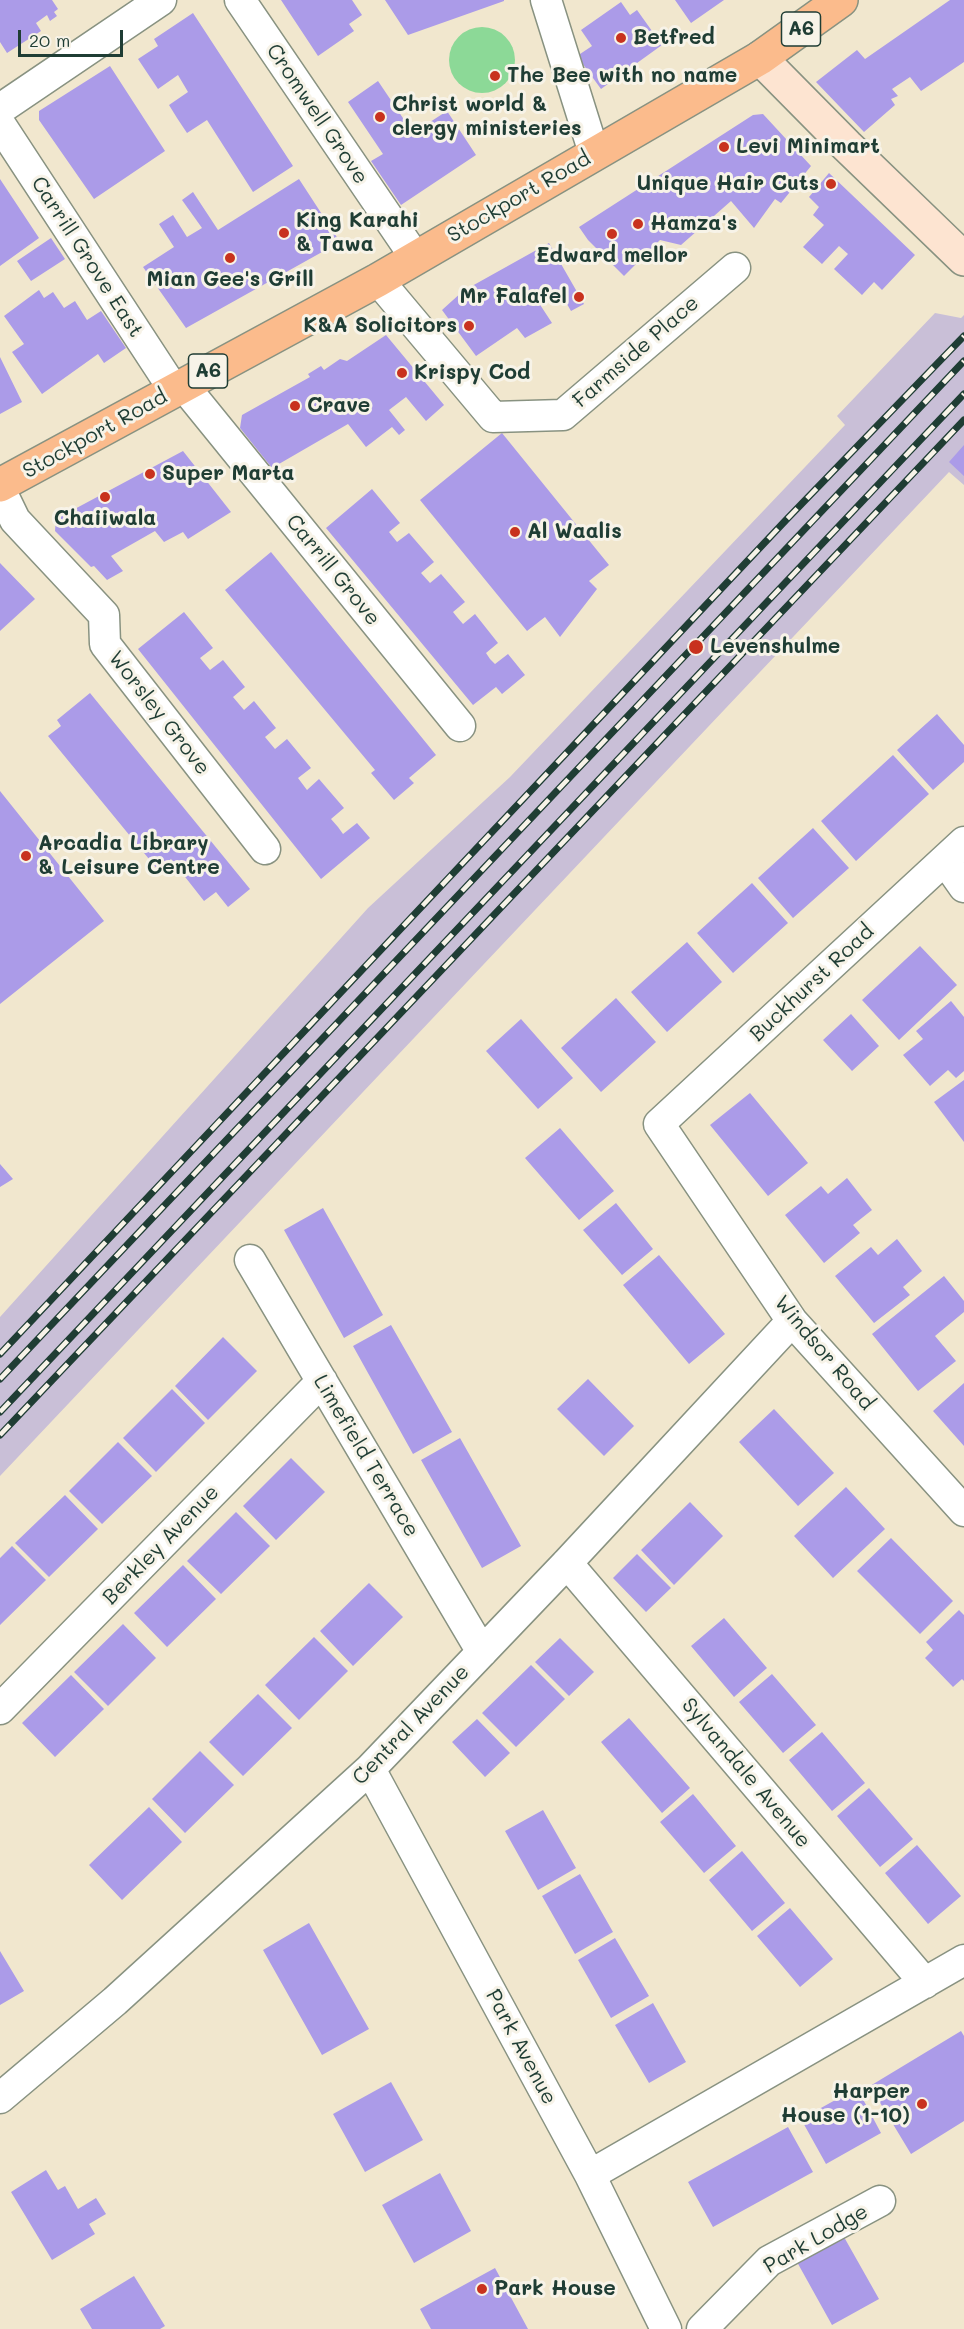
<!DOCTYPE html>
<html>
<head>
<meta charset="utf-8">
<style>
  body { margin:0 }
  #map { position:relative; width:964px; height:2329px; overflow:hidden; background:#f1e7ce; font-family:Mali,sans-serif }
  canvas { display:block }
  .scale { position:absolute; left:18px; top:30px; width:105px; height:27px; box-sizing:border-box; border:3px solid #1f3d34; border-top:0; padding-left:8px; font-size:18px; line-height:21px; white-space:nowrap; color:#1f3d34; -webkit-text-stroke:4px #f7f3e8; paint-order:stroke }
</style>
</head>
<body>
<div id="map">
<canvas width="964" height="2329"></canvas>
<div class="scale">20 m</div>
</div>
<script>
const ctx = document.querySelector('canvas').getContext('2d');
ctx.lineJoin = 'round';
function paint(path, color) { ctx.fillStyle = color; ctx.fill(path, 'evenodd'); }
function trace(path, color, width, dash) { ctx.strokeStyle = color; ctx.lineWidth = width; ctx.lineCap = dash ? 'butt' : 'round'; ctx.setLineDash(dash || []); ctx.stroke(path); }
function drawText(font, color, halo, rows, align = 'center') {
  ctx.font = font + ' Mali,sans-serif'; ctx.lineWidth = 6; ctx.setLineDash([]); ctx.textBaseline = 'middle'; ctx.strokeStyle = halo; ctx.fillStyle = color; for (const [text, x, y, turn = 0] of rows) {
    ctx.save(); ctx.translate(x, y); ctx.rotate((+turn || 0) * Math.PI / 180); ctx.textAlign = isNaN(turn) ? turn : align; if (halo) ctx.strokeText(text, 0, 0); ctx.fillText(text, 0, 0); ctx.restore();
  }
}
paint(new Path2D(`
  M935 313 961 318 964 315V485L949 472 0 1476V1317L368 908 510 777 845 425 837 416Z`), '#c9bfd7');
paint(new Path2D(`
  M449 60a33 33 0 1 1 66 0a33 33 0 1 1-66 0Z`), '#8cd997');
paint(new Path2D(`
  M0 0H52L58 9 54 12 57 16 50 21 47 15 36 23 41 31 7 53 0 42Z
  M281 0H352L362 15 349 24 354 31 318 56Z
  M385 0H504V1L408 35Z
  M675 0H724L691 23Z
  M950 0H964V62L921 91 910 77 892 89 898 96 891 99 895 105 864 132 816 82 857 50 865 59Z
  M621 2 630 15 637 10 662 45 601 89 577 56 592 46 581 30Z
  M193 13 293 166 253 192 207 120 187 133 177 118 169 105 188 92 178 75 158 89 138 59 158 46 154 39Z
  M110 66 165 151 94 199 39 120V111Z
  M378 81 413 133 447 111 476 155 401 205 371 161 383 154 348 102Z
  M763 114 811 166 781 203 775 199 754 228 731 201 681 245 660 240 624 276 588 240 579 227 753 115Z
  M829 173 915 255 882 290 874 282 862 295 834 269 848 254 839 246 822 264 803 247 824 225 813 215 819 207 809 197Z
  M0 179 39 238 0 266Z
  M299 179 340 242 186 328 143 267 174 247 159 224 173 215 187 237 202 228 182 200 193 192 218 230Z
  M51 238 65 259 31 281 17 261Z
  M549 243 584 304 571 311 560 292 543 301 540 296 535 297 552 323 525 338 517 328 476 356 442 310 463 291Z
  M39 290 44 298 53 292 64 308 75 301 87 320 101 311 126 348 104 363 98 354 42 394 12 352 24 344 4 316Z
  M386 335 444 405 426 421 406 397 389 410 405 430 399 435 392 427 366 447 348 424 272 468 240 428 242 415 310 377 308 374 321 366 324 370 340 359 347 361Z
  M0 357 22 402 0 414Z
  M502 433 609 565 589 581 597 589 560 637 545 617 527 631 420 500Z
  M964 445V476L949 462Z
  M183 451 231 512 188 539 183 532 164 542 155 531 111 556 123 571 107 580 94 566 91 567 55 531 56 519Z
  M372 489 400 523 389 532 397 542 409 533 434 562 421 573 430 583 441 574 465 602 453 612 457 617 463 624 475 614 498 643 486 653 490 659 495 664 508 654 525 675 502 694 496 687 473 705 326 528Z
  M271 552 436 755 409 778 414 783 394 800 371 773 375 770 225 590Z
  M0 563 35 599 0 631Z
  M184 612 213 648 200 658 210 670 223 660 245 687 233 697 244 710 254 701 276 728 265 737 275 749 287 739 311 768 298 778 307 790 319 779 344 808 331 819 338 827 343 834 357 823 370 838 321 879 138 649Z
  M90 693 250 889 228 907 216 892 204 901 171 859 158 870 48 736 61 726 57 720Z
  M937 714 964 745V762L933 790 897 750Z
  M893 755 929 794 856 861 821 821Z
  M0 791 104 921 0 1004Z
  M813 828 849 868 793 918 758 878Z
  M752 883 788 923 733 973 697 933Z
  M687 942 722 982 667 1032 631 992Z
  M920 946 957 985 899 1040 862 1000Z
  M616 998 656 1042 601 1092 561 1048Z
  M951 1001 964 1017V1071L956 1078 948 1070 930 1086 903 1055 923 1039 916 1031Z
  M851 1014 879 1046 852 1071 823 1040Z
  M521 1019 573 1078 538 1109 486 1051Z
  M964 1080V1142L934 1102Z
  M750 1093 808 1163 768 1196 710 1125Z
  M560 1128 614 1191 579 1220 525 1158Z
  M0 1164 13 1179 0 1187Z
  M847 1178 872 1210 853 1225 860 1233 824 1263 785 1215 821 1186 828 1194Z
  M616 1203 653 1249 622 1275 583 1230Z
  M323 1208 383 1315 344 1338 284 1230Z
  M897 1239 922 1271 903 1287 910 1295 874 1323 835 1276 871 1247 878 1255Z
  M659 1255 725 1334 689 1364 623 1285Z
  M944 1276 964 1301V1312L935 1336 956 1361 918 1391 872 1334Z
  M391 1325 452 1432 413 1454 353 1346Z
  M223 1337 257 1371 208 1420 175 1386Z
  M588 1379 634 1426 604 1456 557 1409Z
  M964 1383V1446L933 1411Z
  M172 1389 205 1423 156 1472 123 1438Z
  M774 1409 834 1473 798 1506 739 1442Z
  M460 1438 521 1546 482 1568 421 1460Z
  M118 1442 152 1476 102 1524 69 1491Z
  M291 1458 325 1492 276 1540 243 1506Z
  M846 1487 885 1529 833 1578 794 1536Z
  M65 1495 98 1529 49 1577 15 1543Z
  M690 1502 723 1536 674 1585 641 1550Z
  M236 1512 270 1546 221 1594 187 1561Z
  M891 1538 953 1601 920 1634 857 1571Z
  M12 1546 46 1580 0 1625V1558Z
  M637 1554 671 1588 646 1612 613 1578Z
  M183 1565 216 1599 167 1647 134 1613Z
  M369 1583 403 1617 353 1666 320 1631Z
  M959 1610 964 1615V1681L962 1679 953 1687 925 1658 933 1650 926 1642Z
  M724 1618 767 1668 734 1697 691 1646Z
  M123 1624 156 1658 108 1706 74 1672Z
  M314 1637 348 1671 299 1720 265 1685Z
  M560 1638 594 1672 569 1696 535 1662Z
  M531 1665 565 1699 516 1747 482 1713Z
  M772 1674 816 1725 783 1753 739 1702Z
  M71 1675 104 1709 55 1757 22 1723Z
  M258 1694 292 1728 243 1776 209 1742Z
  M629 1718 690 1788 662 1813 601 1742Z
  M477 1719 510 1753 485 1777 452 1742Z
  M822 1732 865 1783 832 1811 789 1760Z
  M200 1751 234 1785 185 1833 152 1799Z
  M869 1788 913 1839 880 1867 837 1816Z
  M693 1794 736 1846 704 1873 660 1822Z
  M149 1807 182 1842 122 1900 89 1865Z
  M543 1810 576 1868 538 1890 505 1831Z
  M917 1845 961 1896 928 1924 885 1873Z
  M742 1851 785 1903 752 1931 709 1880Z
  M580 1874 613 1932 575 1954 542 1896Z
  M790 1908 833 1959 800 1987 757 1936Z
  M309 1923 369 2029 322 2055 263 1950Z
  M615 1938 649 1996 611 2018 578 1960Z
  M0 1951 24 1991 0 2005Z
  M653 2003 686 2062 649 2083 615 2025Z
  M961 2031 964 2036V2121L911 2154 870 2086Z
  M391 2082 423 2140 365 2172 333 2114Z
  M857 2088 881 2133 826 2164 801 2119Z
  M788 2127 813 2172 713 2227 688 2182Z
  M46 2170 58 2190 65 2186 78 2209 96 2198 106 2214 89 2224 95 2234 52 2260 11 2192Z
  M440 2173 471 2231 414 2263 382 2205Z
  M844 2237 879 2299 832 2325 797 2262Z
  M495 2268 528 2329H431L420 2309Z
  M134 2276 165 2326 160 2329H92L80 2309Z`), '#ab9be8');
const street = new Path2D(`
  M240 0 415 257
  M546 0 594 153
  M0 109 161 0
  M0 124 174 390
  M378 280 493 417 563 415 735 268
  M183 385 460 726
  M0 489 15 520 104 615 105 644 265 849
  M964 842 659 1124 792 1321 964 1511
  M945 860 964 887
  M250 1260 482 1652
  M567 1563 925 1983
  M0 1709 322 1381
  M370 1769 590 2175 666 2329
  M0 2098 115 2001 370 1769 567 1563 792 1321
  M590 2175 964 1960
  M702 2329 769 2261 880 2201`);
const secondary = new Path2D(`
  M760 58 847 146 964 259`);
const highway = new Path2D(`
  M0 485 378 280 760 58 841 0`);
trace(street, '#889281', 33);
trace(secondary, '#889281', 36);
trace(highway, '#889281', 36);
trace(street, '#fff', 30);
trace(secondary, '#fde4d1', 33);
trace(highway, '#fbbb8c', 33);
const rail = new Path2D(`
  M0 1354 786 520 964 336
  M0 1379 964 361
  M0 1412 964 394
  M0 1435 964 420`);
trace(rail, '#1f3d34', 7);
trace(rail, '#f7f3e8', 4.5, [14]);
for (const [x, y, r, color] of [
  [621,38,6,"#c8321e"],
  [495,76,6,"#c8321e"],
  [380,117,6,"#c8321e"],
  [724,147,6,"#c8321e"],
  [831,184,6,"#c8321e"],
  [638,224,6,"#c8321e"],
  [284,233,6,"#c8321e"],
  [612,234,6,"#c8321e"],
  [230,258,6,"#c8321e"],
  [579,297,6,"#c8321e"],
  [469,326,6,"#c8321e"],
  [402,373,6,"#c8321e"],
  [295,406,6,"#c8321e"],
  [150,474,6,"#c8321e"],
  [105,497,6,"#c8321e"],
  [515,532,6,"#c8321e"],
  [696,647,8,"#c8321e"],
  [26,856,6,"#c8321e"],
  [922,2104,6,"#c8321e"],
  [482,2289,6,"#c8321e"]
]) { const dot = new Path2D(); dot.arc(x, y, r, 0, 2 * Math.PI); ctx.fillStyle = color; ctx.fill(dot); trace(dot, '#f7f3e8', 2); }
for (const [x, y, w] of [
  [801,29,39],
  [208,371,39]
]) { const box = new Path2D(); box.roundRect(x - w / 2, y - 17, w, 34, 4.5); ctx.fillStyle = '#f7f3e8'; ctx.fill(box); trace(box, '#1f3d34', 1.5); }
drawText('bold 20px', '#1f3d34', null, [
  ["A6",801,29],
  ["A6",208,371]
]);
drawText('bold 21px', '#1f3d34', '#f7f3e8', [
  ["Betfred",633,38],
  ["The Bee with no name",507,76],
  ["Christ world &",392,105],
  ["clergy ministeries",392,129],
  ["Levi Minimart",736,147],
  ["Unique Hair Cuts",819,184,"right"],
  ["King Karahi",296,221],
  ["& Tawa",296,245],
  ["Hamza's",650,224],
  ["Edward mellor",612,256,"center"],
  ["Mian Gee's Grill",230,280,"center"],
  ["Mr Falafel",567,297,"right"],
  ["K&A Solicitors",457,326,"right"],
  ["Krispy Cod",414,373],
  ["Crave",307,406],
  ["Super Marta",162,474],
  ["Chaiiwala",105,519,"center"],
  ["Al Waalis",527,532],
  ["Levenshulme",710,647],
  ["Arcadia Library",38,844],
  ["& Leisure Centre",38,868],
  ["Harper",910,2092,"right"],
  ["House (1-10)",910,2116,"right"],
  ["Park House",494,2289]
], 'left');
drawText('21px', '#1f3d34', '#f7f3e8', [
  ["Cromwell Grove",317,114,56],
  ["Stockport Road",519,197,-30],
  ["Carrill Grove East",87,257,57],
  ["Farmside Place",636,352,-41],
  ["Stockport Road",95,434,-29],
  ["Carrill Grove",333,570,51],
  ["Worsley Grove",159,713,52],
  ["Buckhurst Road",812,983,-43],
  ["Windsor Road",824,1353,50],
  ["Limefield Terrace",366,1456,59],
  ["Berkley Avenue",161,1545,-46],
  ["Central Avenue",411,1725,-46],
  ["Sylvandale Avenue",746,1773,50],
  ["Park Avenue",521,2047,62],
  ["Park Lodge",816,2239,-30]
]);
</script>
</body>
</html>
